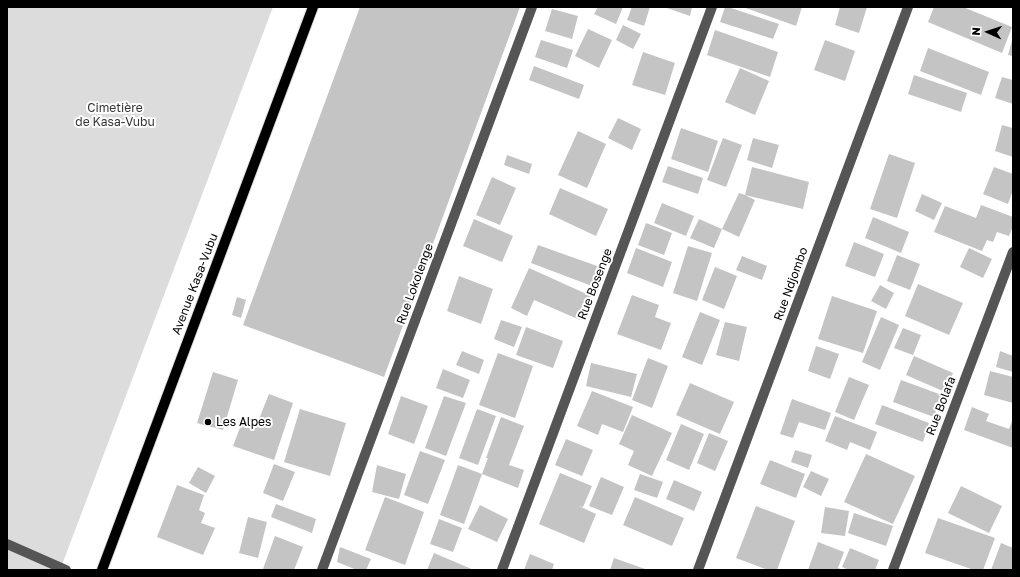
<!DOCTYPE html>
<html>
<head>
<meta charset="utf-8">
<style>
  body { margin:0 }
  #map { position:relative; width:1020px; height:577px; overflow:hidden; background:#fff; font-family:"Golos Text",sans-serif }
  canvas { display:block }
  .frame { position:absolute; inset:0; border:8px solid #000; pointer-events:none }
  .north { position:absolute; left:968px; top:12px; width:40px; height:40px; -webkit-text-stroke:3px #fff; paint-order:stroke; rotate:273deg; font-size:11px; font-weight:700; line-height:16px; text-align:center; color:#000 }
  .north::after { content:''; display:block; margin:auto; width:14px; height:18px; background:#000; clip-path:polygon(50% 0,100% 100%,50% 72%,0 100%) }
</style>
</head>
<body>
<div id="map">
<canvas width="1020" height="577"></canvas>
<div class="frame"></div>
<div class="north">N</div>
</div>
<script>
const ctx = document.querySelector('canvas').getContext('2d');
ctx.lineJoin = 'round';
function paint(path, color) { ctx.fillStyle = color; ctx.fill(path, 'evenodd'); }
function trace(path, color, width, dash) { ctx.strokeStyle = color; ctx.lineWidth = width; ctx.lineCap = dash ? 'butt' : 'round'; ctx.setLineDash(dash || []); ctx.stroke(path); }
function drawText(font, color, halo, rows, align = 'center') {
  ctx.font = font + ' "Golos Text",sans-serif'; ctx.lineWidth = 4; ctx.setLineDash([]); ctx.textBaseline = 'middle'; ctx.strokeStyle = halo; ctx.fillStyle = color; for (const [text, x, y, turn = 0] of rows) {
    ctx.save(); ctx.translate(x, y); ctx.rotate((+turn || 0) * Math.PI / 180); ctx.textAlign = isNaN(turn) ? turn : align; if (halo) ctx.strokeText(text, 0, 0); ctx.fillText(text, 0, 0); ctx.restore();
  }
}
paint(new Path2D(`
  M7 7H273L60 570H7Z`), '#dcdcdc');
paint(new Path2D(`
  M360 7H520L384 377 243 325Z
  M598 7H623L616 24 594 14Z
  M632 7H650L644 26 627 20Z
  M664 7H692L690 16Z
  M725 7H728L779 24 773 39 720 22Z
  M743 7H802L796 26Z
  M840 7H867L859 33 835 25Z
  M934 7H963L1012 27 1002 53 928 22Z
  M552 9 578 16 572 39 545 31Z
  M623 25 641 34 633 49 616 40Z
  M588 29 612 40 599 68 575 56Z
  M715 30 778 52 770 77 707 55Z
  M1013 37V56L1008 55Z
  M541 40 573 50 567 68 535 57Z
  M825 40 855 51 845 81 814 70Z
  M928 48 989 72 981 95 920 71Z
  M643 52 675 63 665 95 632 85Z
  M534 66 584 85 579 99 529 80Z
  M740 68 769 81 755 115 725 102Z
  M914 75 967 93 961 112 908 94Z
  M1002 77 1013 80V104L995 98Z
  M618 118 641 129 632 150 608 138Z
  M1002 125 1013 128V157L995 151Z
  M681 128 718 141 708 172 671 159Z
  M578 131 606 144 587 188 558 175Z
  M723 138 742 145 726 187 707 180Z
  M753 138 779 145 772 168 747 160Z
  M889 154 915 163 897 218 870 209Z
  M507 155 532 164 529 174 504 165Z
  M668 166 703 178 698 194 662 182Z
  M752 167 809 182 803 209 745 195 755 200 739 237 722 229 739 193 745 195Z
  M994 167 1013 174V190L1008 204 983 194Z
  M492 177 516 188 500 225 476 215Z
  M560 188 608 209 596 236 549 214Z
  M922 194 942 203 934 220 915 211Z
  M662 203 694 216 686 236 654 223Z
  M981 205 1013 217V226L1009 236 997 232 993 242 987 240 982 251 934 232 945 206 976 218Z
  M873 217 909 232 901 253 865 238Z
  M474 219 513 236 502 262 463 246Z
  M699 219 722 229 714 248 690 238Z
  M646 223 672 233 664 255 638 245Z
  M854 242 884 254 875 277 845 266Z
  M538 245 600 267 592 286 531 263Z
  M688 246 712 253 697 301 673 293Z
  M636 248 672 262 663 287 627 273Z
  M969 248 992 259 983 278 960 267Z
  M897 255 920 264 910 290 887 281Z
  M742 256 767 266 762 280 736 270Z
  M715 267 737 276 724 309 702 300Z
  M529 268 591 296 580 320 534 300 527 316 511 308Z
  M459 276 493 289 481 324 447 311Z
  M918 284 963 303 949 335 905 316Z
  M880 285 894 293 886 309 871 301Z
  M632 295 659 305 655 317 671 323 661 350 617 334Z
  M832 296 877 311 863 353 818 339Z
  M237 297 246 300 241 318 232 315Z
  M700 312 720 320 702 365 682 357Z
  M881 317 899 325 880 370 862 362Z
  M501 320 522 327 514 347 494 339Z
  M725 322 747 327 739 361 716 355Z
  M526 327 563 341 553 368 516 355Z
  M903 328 921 335 913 355 894 348Z
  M816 346 839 354 830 379 808 371Z
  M462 351 484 360 479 374 456 365Z
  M1000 351 1013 356V372L996 367Z
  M498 353 533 366 515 418 479 405Z
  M914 356 953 373 945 392 906 375Z
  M648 358 668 366 652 408 632 400Z
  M591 363 637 374 631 397 586 386Z
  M443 369 470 380 463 398 436 388Z
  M990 371 1013 377V403L984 395Z
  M213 372 238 380 223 430 197 423Z
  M849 377 869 385 854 420 835 412Z
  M901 380 942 395 934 417 893 402Z
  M690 383 734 402 720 434 676 415Z
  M592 391 633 407 623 432 602 424 598 435 577 426Z
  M269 394 293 403 274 460 233 446 241 425 255 429Z
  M401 396 428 406 414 444 388 434Z
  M444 396 466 403 446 456 425 448Z
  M792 399 831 413 825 430 799 422 793 438 780 434Z
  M882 405 929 423 923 442 875 424Z
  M972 407 989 414 986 421 1009 429 1013 419V448L964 430Z
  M300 409 346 423 330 476 284 462Z
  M477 409 496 416 478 465 459 458Z
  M632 415 672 433 652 476 628 465 634 451 619 444Z
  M835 416 877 432 870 450 850 442 847 450 825 441Z
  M501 417 524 426 509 465 524 470 518 488 482 474 464 524 440 515 458 465 482 474 488 458H486Z
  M681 424 704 434 689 470 666 460Z
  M709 433 728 441 715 471 697 463Z
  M566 439 593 450 582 476 555 465Z
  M795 450 812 455 808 468 791 462Z
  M420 451 445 460 428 504 404 495Z
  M866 454 915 476 893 524 844 502Z
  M770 460 805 474 796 498 760 484Z
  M274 464 295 472 283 501 263 493Z
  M377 465 406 474 399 499 372 492Z
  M198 467 215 476 206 493 189 483Z
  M811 471 829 479 821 496 803 487Z
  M560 473 592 486 583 507 579 506 596 514 584 543 539 524Z
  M640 474 663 482 657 498 634 490Z
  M601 477 624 487 612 515 589 506Z
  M674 480 702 492 694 511 666 499Z
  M177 485 204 495 199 510 205 513 201 523 215 528 203 555 157 537Z
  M961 486 1002 506 989 533 948 513Z
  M385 497 424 512 405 565 365 550Z
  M635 497 684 518 672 546 623 525Z
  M276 504 316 519 312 533 271 517Z
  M480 505 508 519 497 542 468 529Z
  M756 506 795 521 777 570H768L736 558Z
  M825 507 849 511 845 536 821 533Z
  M854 513 893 526 886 546 848 533Z
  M248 517 267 522 258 558 239 553Z
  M938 518 995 538 983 570H974L925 553Z
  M439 519 462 528 453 552 430 544Z
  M275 536 303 547 294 570 263 569Z
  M818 542 844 552 838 568 843 570H808Z
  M1001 543 1013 548V570H991Z
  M340 547 371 559 366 570H357L337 562Z
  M850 548 879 560 875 570H849L842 567Z
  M434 553 474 570H427Z
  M530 554 554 564 552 570H524Z
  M614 558 648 570H610Z`), '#c4c4c4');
const major = new Path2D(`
  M102 570 313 7`);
trace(major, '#dbdbdb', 12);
trace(new Path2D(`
  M7 544 66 570
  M322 570 532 7
  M502 570 712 7
  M698 570 908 7
  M893 570 1013 252`), '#555', 10);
trace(major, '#000', 10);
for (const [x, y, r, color] of [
  [208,422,4,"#000"]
]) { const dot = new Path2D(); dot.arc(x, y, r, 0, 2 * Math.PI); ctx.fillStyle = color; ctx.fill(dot); trace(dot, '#fff', 1.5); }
drawText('12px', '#333', '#fff', [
  ["Cimetière",115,108],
  ["de Kasa-Vubu",115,122]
]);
drawText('12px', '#000', '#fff', [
  ["Avenue Kasa-Vubu",195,284,-69],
  ["Rue Lokolenge",415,284,-70],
  ["Rue Bosenge",595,284,-69],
  ["Rue Ndjombo",791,284,-70],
  ["Rue Bolafa",941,406,-69]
]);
drawText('12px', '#000', '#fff', [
  ["Les Alpes",216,422]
], 'left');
</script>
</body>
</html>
